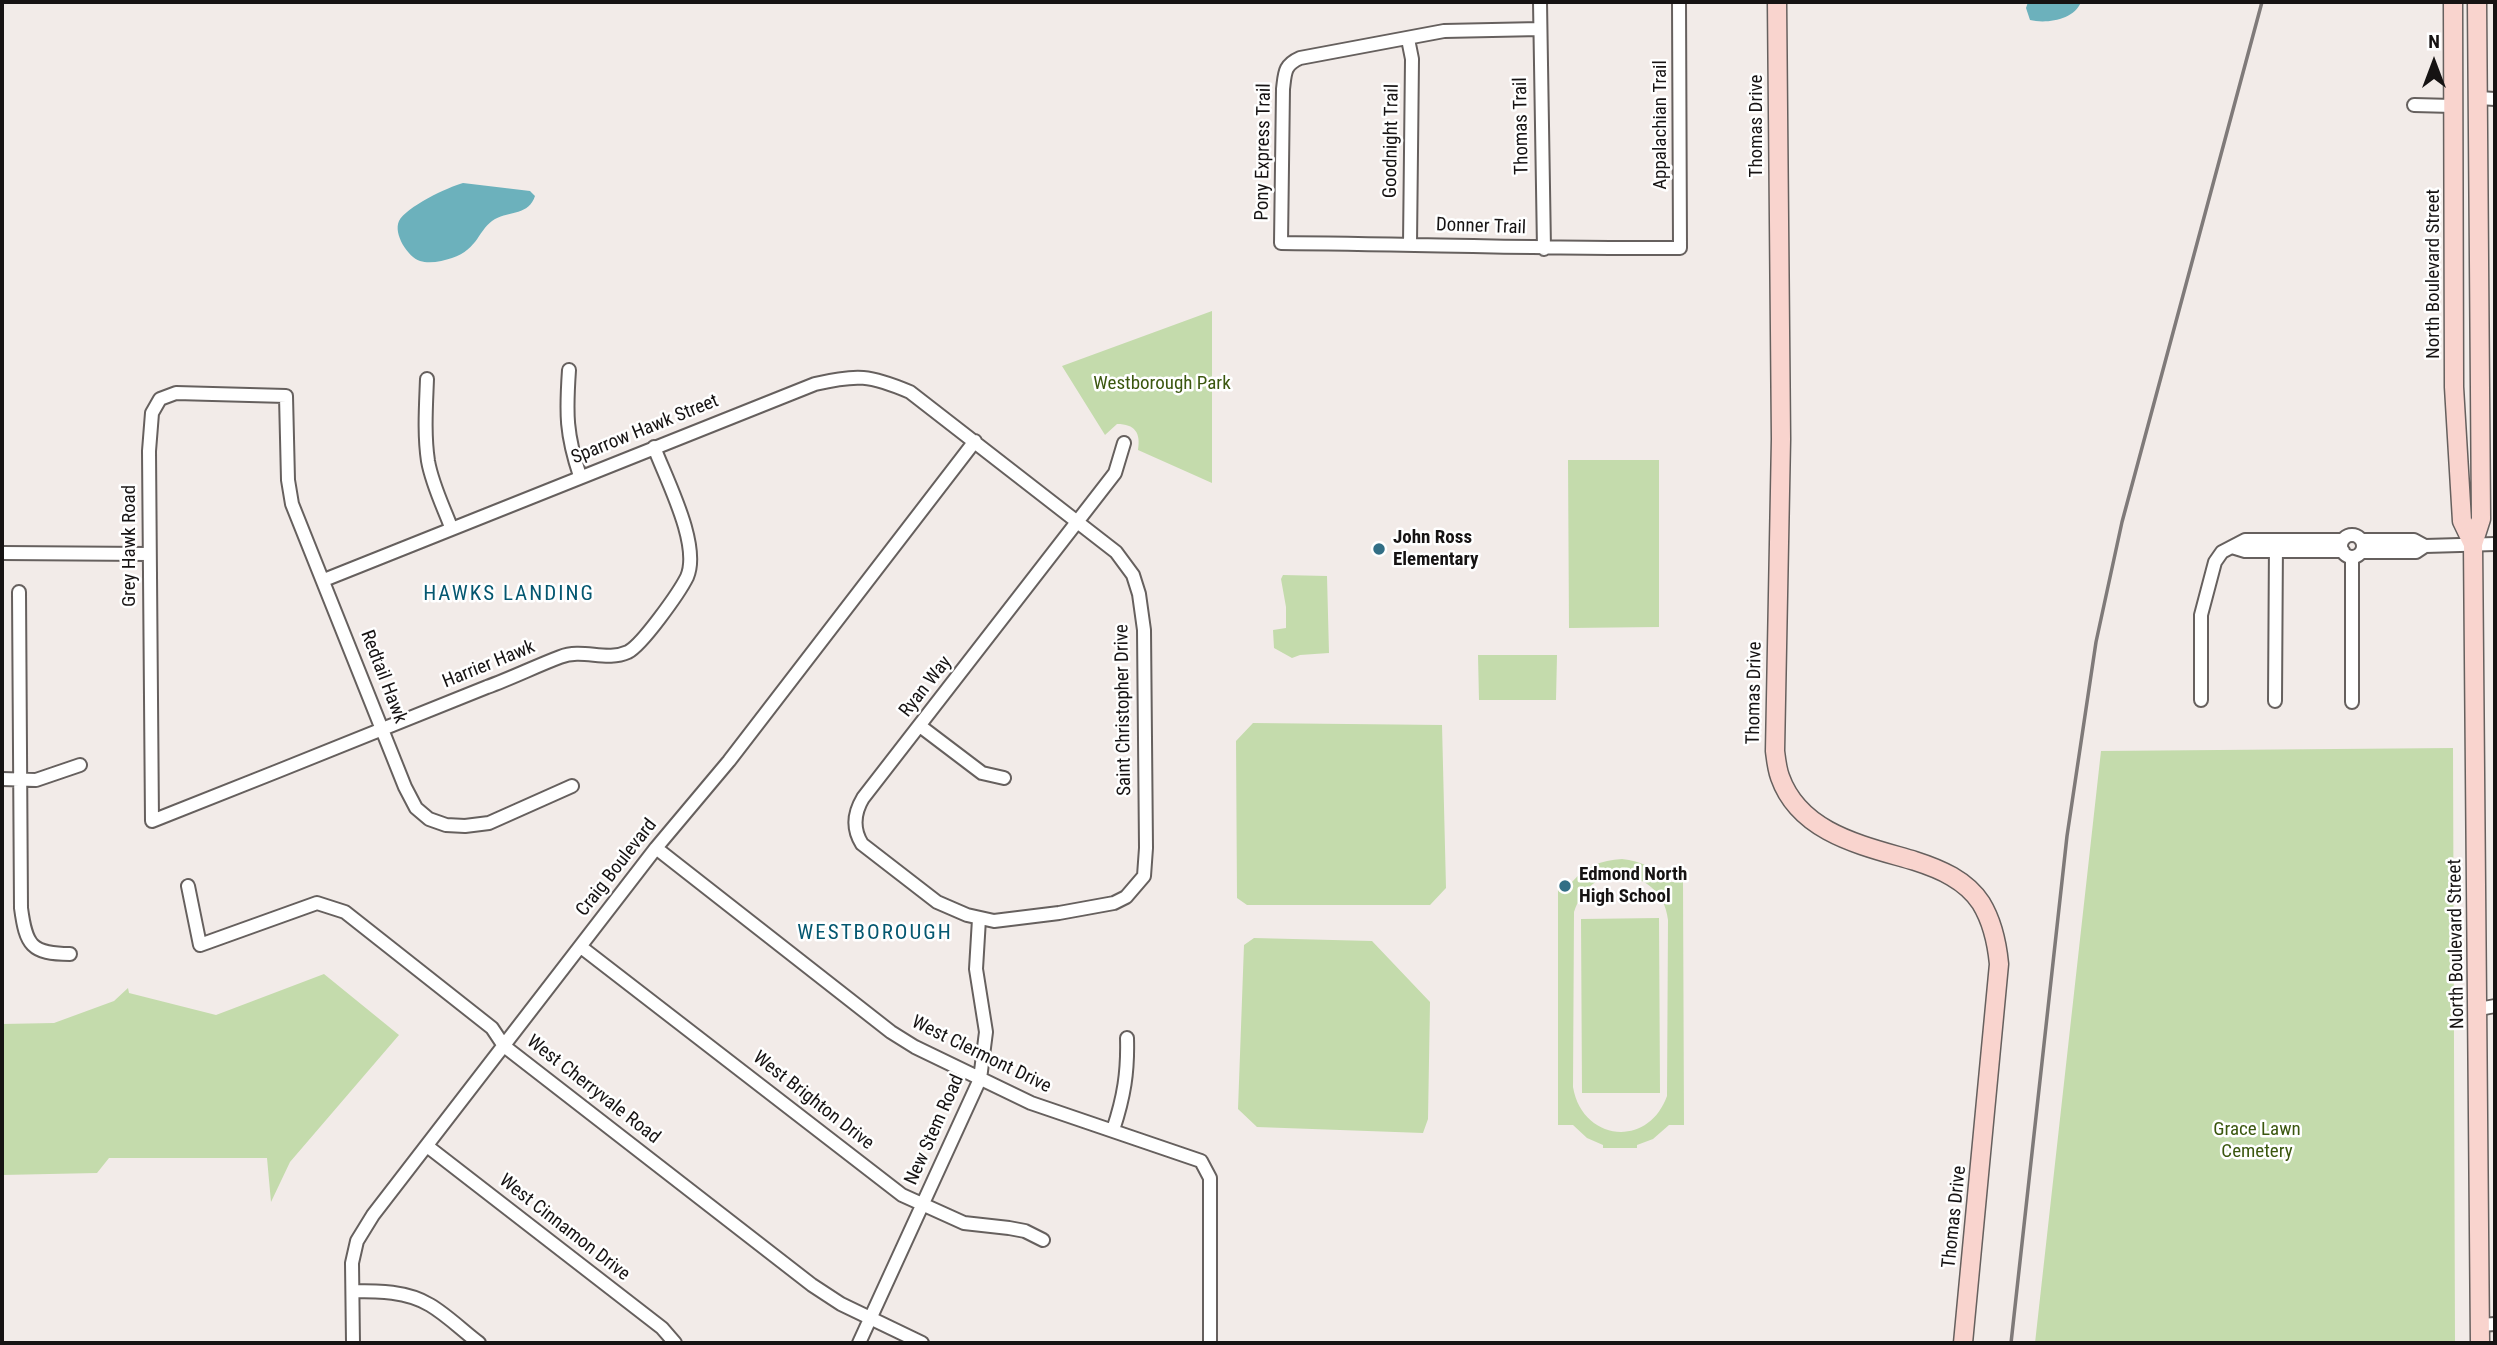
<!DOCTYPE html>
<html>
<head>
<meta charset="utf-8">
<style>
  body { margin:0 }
  #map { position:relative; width:2497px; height:1345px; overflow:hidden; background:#f2ebe8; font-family:"Roboto Condensed",sans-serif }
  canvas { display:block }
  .frame { position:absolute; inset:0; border:4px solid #161313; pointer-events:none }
  .north { position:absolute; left:2399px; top:28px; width:70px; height:70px; -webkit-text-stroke:5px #fff; paint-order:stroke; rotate:0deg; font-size:19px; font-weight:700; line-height:28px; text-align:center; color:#161313 }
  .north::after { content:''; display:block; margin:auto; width:24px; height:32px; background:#161313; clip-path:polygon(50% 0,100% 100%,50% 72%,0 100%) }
</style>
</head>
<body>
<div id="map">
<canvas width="2497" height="1345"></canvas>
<div class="frame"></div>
<div class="north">N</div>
</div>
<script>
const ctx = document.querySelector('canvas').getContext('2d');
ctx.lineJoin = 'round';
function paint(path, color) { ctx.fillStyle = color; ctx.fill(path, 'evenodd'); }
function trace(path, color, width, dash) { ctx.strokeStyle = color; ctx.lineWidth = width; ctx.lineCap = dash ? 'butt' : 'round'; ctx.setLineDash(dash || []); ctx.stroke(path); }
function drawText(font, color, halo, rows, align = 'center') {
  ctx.font = font + ' "Roboto Condensed",sans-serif'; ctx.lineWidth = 5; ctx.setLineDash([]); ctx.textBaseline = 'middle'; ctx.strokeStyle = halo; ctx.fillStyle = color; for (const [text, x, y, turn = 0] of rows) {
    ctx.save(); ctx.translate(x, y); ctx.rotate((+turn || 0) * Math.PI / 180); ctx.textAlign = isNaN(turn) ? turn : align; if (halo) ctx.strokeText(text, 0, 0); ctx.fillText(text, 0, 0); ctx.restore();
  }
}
paint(new Path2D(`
  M1212 311V483L1138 450C1141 433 1135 424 1117 424L1105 435 1062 366Z
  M1568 460H1659V627L1569 628Z
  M1283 575 1327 576 1329 653 1300 655 1292 658 1274 648 1273 630 1286 628V607L1281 579Z
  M1478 655H1557L1556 700H1479Z
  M1253 723 1442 725 1446 888 1430 905H1247L1237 898 1236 741Z
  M2453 748 2455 1343H2035L2101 751Z
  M1622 859C1641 861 1655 868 1669 882H1683L1684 1125H1669L1653 1139 1637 1145V1148H1603V1145L1587 1138 1573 1125H1558V882H1572C1585 867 1601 860 1622 859ZM1618 875C1644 876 1665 892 1668 920L1667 1096C1648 1149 1582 1141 1573 1087L1574 912C1581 891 1595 877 1618 875Z
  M1659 918 1660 1093H1582L1581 919Z
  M1254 938 1372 941 1430 1002 1428 1119 1423 1133 1257 1127 1238 1109 1244 945Z
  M324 974 399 1035 290 1162 271 1202 267 1158H109L97 1173 2 1175V1024L54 1023 114 1001 128 988 129 993 216 1015Z`), '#c4dbac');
paint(new Path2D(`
  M2028 2H2081C2074 20 2046 24 2030 20L2026 8Z
  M463 183 530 191 535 196C529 215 510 211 495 219 478 229 479 249 452 258 443 261 430 264 420 261 408 257 393 234 399 221 406 207 448 187 463 183Z`), '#6cb1bc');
const street = new Path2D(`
  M1540 2 1544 249
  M1540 29 1444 31 1300 58C1284 65 1285 73 1283 89L1281 243C1414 244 1547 249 1680 248L1679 2
  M1408 39 1412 59 1410 244
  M2479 98 2495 99
  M2414 105 2453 106
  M569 370C566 414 566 434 580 476
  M427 379C426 406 424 434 428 461 432 484 443 506 451 527
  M2341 546a11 11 0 1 1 22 0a11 11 0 1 1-22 0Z
  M2361 540H2414L2425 546 2495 544
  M2232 547 2245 551H2343
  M2361 552H2416L2425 546
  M2 553 149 554
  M2352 557V702
  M324 580 815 384C857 374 870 375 910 392L1116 552 1133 575 1139 594 1144 630 1146 848 1144 876 1126 897 1114 903 1059 913 994 921 967 915 937 902 862 844C852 828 854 813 863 798L1115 473 1124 443
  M19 592 21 908C26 945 31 954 70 954
  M2201 700V615L2215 562 2222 552 2245 540H2343
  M2275 701 2276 540
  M920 726 982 773 1004 778
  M2 779 36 780 80 765
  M572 786 489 823 465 826 446 825 429 819 416 808 405 787 292 504 288 480 286 396 176 393 160 399 152 413 149 451 152 821C264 777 375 732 487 687 512 678 536 666 560 657 583 648 606 662 628 652 642 645 679 593 687 577 701 545 666 479 654 447
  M656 848 891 1032 915 1047 1031 1103 1201 1161 1210 1178V1343
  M188 886 200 945 317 903 345 912 492 1028 504 1046 812 1285 841 1304 922 1343
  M581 947 902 1195 964 1223 1009 1228 1025 1231 1043 1240
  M2479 1009 2495 1006
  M1113 1130C1124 1097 1128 1072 1127 1038
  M427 1146 662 1328 675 1343
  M353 1291C378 1291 407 1291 430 1305 447 1315 463 1331 479 1343
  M2480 1325 2495 1324
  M353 1343 352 1263 357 1241 373 1215 656 848 729 761 975 441
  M859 1343 980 1079 986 1032 976 969 979 919`);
const secondary = new Path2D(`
  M1777 2 1781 439 1775 751C1776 759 1777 769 1780 777 1800 834 1865 846 1915 861 1940 869 1966 880 1981 903 1992 921 1997 943 1999 964L1963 1343
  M2453 2 2454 387 2462 521 2473 544
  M2477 2 2481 519 2473 544 2480 1343`);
trace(street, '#66605e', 16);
trace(secondary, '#66605e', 21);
trace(street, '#fff', 12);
trace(secondary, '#f9d4ce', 18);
trace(new Path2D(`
  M2011 1343 2067 836 2096 642 2122 522 2262 2`), '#7f7a79', 3.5);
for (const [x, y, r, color] of [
  [1379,549,7,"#326e85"],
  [1565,886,7,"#326e85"]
]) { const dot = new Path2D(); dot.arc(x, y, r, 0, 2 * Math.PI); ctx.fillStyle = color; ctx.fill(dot); trace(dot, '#fff', 2.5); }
drawText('19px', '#161313', '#fff', [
  ["Appalachian Trail",1661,125,-90],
  ["Thomas Trail",1522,126,-91],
  ["Thomas Drive",1757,126,-90],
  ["Goodnight Trail",1392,141,-89],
  ["Pony Express Trail",1264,152,-89],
  ["Donner Trail",1481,227,2],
  ["North Boulevard Street",2434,274,-90],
  ["Sparrow Hawk Street",645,430,-22],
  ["Grey Hawk Road",130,546,-90],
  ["Harrier Hawk",489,665,-22],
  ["Redtail Hawk",383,677,69],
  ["Ryan Way",926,687,-52],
  ["Thomas Drive",1755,693,-89],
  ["Saint Christopher Drive",1124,710,-91],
  ["Craig Boulevard",617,868,-52],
  ["North Boulevard Street",2457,944,-91],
  ["West Clermont Drive",981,1055,26],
  ["West Cherryvale Road",593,1090,38],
  ["West Brighton Drive",813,1101,38],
  ["New Stem Road",935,1130,-66],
  ["Thomas Drive",1955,1217,-84],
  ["West Cinnamon Drive",564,1228,38]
]);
drawText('19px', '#3b570f', '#fff', [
  ["Westborough Park",1162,384],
  ["Grace Lawn",2257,1130],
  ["Cemetery",2257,1152]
]);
drawText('bold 19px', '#161313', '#fff', [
  ["John Ross",1393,538],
  ["Elementary",1393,560],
  ["Edmond North",1579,875],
  ["High School",1579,897]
], 'left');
ctx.letterSpacing = '2px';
drawText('21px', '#045770', '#fff', [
  ["HAWKS LANDING",509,595],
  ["WESTBOROUGH",875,934]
]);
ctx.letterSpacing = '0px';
</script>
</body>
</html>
